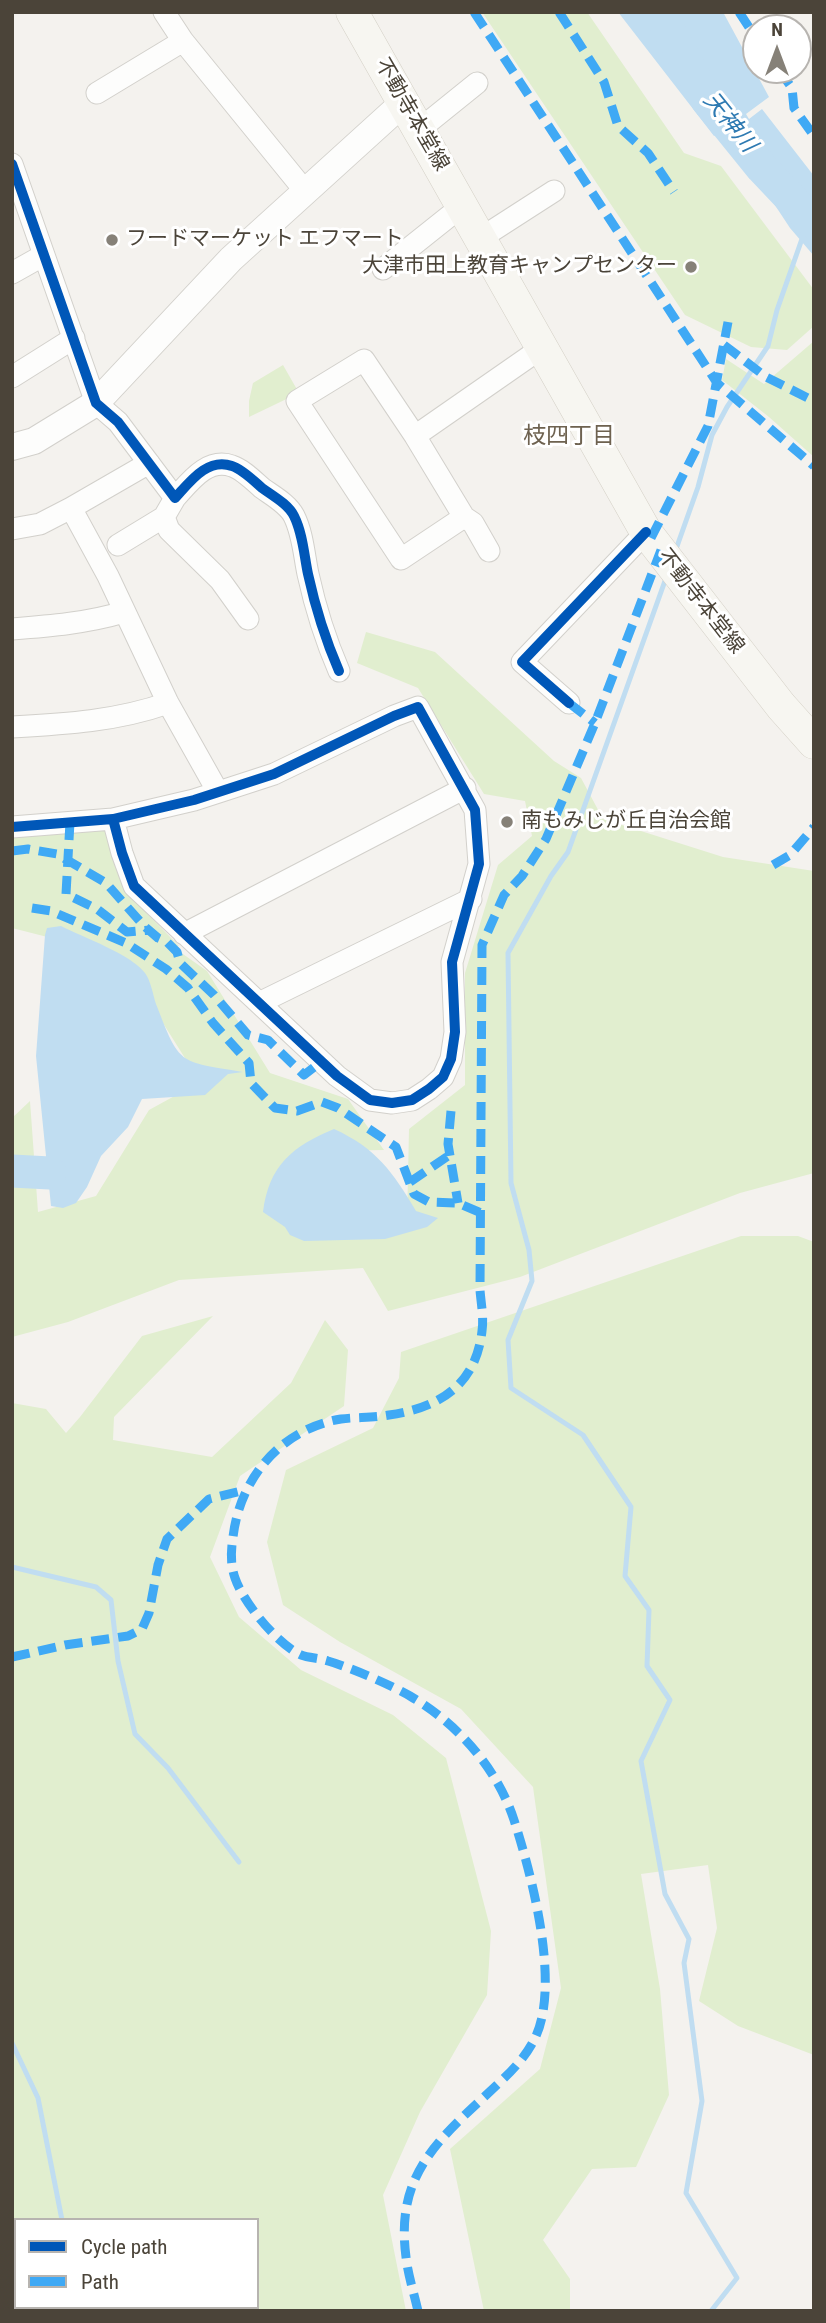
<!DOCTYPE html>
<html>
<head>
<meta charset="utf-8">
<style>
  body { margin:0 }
  #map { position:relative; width:826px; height:2323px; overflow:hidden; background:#f4f2ee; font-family:"Roboto Condensed",sans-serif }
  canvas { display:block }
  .frame { position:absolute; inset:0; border:14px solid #4b4439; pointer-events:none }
  .legend { position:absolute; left:14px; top:2218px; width:245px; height:91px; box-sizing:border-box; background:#fff; border:2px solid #b7b4b0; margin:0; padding:9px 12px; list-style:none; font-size:21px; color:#4b4439 }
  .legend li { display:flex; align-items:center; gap:14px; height:35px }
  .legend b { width:35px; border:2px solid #b7b4b0 }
  .north { position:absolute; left:742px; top:14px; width:70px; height:70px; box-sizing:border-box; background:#fff; border:2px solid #b7b4b0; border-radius:50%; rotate:0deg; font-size:19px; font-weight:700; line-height:28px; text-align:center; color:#4b4439 }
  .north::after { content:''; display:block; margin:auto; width:24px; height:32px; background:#868178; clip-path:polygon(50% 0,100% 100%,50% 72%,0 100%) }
</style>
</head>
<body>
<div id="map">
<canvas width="826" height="2323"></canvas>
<div class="frame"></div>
<ul class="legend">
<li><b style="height:9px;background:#0057b8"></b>Cycle path</li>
<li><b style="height:9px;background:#3fa9f5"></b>Path</li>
</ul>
<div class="north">N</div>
</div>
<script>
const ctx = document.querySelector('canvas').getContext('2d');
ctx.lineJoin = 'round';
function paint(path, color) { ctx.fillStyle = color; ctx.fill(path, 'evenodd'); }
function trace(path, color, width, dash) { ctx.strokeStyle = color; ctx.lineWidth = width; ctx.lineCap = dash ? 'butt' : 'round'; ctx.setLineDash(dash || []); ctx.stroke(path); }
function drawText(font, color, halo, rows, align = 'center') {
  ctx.font = font + ' "Roboto Condensed","Noto Sans JP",sans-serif'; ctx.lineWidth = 6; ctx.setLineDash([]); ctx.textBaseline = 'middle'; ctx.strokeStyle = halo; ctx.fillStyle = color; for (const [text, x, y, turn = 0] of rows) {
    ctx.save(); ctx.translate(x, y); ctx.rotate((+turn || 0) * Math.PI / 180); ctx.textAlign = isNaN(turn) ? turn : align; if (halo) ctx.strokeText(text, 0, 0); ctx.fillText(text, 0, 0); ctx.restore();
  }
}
paint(new Path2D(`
  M482 12H587L684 153 721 166 814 290V326L787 350 751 347 685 315Z
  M814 341V457L769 417 722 380 726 359 764 384Z
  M283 365 299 393 249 417V401L253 383Z
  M366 632 435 652 554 761 581 778 603 819 723 857 814 871V1173L740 1193 520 1277 388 1311 363 1268 179 1280 68 1322 12 1337V1118L30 1101 38 1212 96 1196 149 1110 200 1082 134 977 67 942 12 928V834L107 829 126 892 179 946 173 947 207 971 270 1073 348 1099 384 1150 327 1151 407 1223 409 1129 465 1085V973L498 865 532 836 525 801 484 794 418 688 357 663Z
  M741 1236H798L814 1242V2055L738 2026 699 2001 717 1928 708 1865 641 1874 660 1989 669 2095 636 2167 592 2169 543 2240 570 2279V2311H484L450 2149 540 2069 561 1988 533 1787 461 1709 340 1642 283 1605 267 1542 286 1470 373 1428 399 1378 401 1352Z
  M213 1316 114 1417 113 1440 212 1457 291 1383 325 1320 348 1350 344 1406 240 1476 210 1557 239 1617 301 1670 393 1715 446 1758 491 1931 487 1995 420 2112 383 2195 406 2311H12V1403L46 1409 66 1433 80 1417 142 1336ZM16 2220H257V2307H16Z`), '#e1eecf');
paint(new Path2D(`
  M618 12H723L769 97 746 114 749 119 762 109 814 176V256L790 228 728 134 739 125 738 120 714 136Z
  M61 926C83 937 132 955 145 973 151 981 153 995 156 1004 180 1066 178 1061 243 1072L228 1074 205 1095 142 1099 128 1127 101 1156 87 1187 76 1203 63 1208 51 1206 36 1056 45 935 47 928Z
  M334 1129C376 1148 393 1172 416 1211L438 1218 427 1227 385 1239 304 1241 290 1235 285 1227 263 1212C269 1165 293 1146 334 1129Z`), '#c0ddf1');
trace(new Path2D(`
  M675 552 698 487 712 435 727 407 768 346 777 310 803 236
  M666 578 568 852 551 876 508 953 511 1183 529 1250 532 1281 508 1340 511 1388 583 1435 631 1507 625 1576 649 1610 647 1666 670 1700 641 1761 665 1894 689 1939 684 1963 702 2101 686 2193 737 2278 711 2311
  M12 1567 96 1587 111 1600 118 1661 135 1734 168 1768 239 1862
  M12 2043 38 2098 62 2220
  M113 2307 114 2311`), '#c0ddf1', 5);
trace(new Path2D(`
  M659 12 707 100 762 168 814 223
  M12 1171 50 1173`), '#c0ddf1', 33);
const minor = new Path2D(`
  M164 12 183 41 305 191
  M97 93 183 41
  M420 129 477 83
  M12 164 96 403 118 422 175 498C189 483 207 457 232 466 242 469 254 481 262 488 273 496 288 504 294 516 303 534 304 555 308 574 315 606 326 641 339 671
  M481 238 554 191
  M383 269 462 206
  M12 273 44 255
  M12 377 74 338
  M415 436 464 517 401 559 297 401 364 360 415 436 543 347
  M175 498 164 517 169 530 220 580 248 619
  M71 508 149 463
  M464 517 473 523 489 551
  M12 529 40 524 71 508 108 576 168 703 218 792
  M118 545 164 517
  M12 629C50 626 87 623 124 612
  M569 703 522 662 646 532
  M12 727C66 724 117 721 168 703
  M12 827 113 819 194 800 274 774 394 716 418 707 475 810 479 864 452 962 455 1032 451 1059 443 1077 429 1089 412 1100 392 1103 370 1100 337 1076 134 886 122 853 113 819
  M184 934 465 788
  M261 1002 471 899`);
const tertiary = new Path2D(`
  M12 447 34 441 96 403 231 259 404 102`);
const secondary = new Path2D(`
  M352 12 646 532 781 706 814 743`);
trace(minor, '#d2d0cb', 23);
trace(tertiary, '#d2d0cb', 28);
trace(secondary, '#d3cfc5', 33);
trace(minor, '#fdfdfc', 21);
trace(tertiary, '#fdfdfc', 26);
trace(secondary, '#f7f6f1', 32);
trace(new Path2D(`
  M474 12 717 383 814 466
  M559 12 604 82 618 126 648 153 674 192
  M739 12 756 38
  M779 70 792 88 794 108 814 136
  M724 345 766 377 814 401
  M651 538 708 426 728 322
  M569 703 595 723
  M70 822 66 894 97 909 127 932 150 930
  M12 851 28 849 57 854 106 883 144 926 158 938 167 942 177 952 180 963 214 995 248 1035 268 1040 304 1075 322 1061
  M773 865 790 855 814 827
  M32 908 51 911 126 943 166 969 188 988 213 1023 249 1063 251 1083 275 1108 297 1111 322 1102 338 1108 396 1147 414 1194 429 1202 458 1203 481 1213
  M451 1111 448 1144 458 1203
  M410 1182 451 1154
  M12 1657 65 1645 128 1636 142 1629 149 1613 158 1565 167 1539 209 1499 245 1490
  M418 2311C414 2293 408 2275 406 2257 396 2181 431 2146 483 2098 503 2079 524 2062 536 2036 560 1982 532 1876 514 1820 497 1768 458 1724 410 1696 391 1685 349 1667 328 1661 319 1658 309 1658 301 1655 277 1644 243 1602 235 1578 230 1564 231 1550 233 1537 240 1478 281 1429 341 1419 357 1417 373 1418 389 1415 439 1408 476 1385 482 1331 484 1318 481 1303 480 1290L482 945 504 895 522 876 546 839 595 723 661 550`), '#3fa9f5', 9, [18, 9]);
trace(new Path2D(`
  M12 164 96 403 118 422 175 498C189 483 207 457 232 466 242 469 254 481 262 488 273 496 288 504 294 516 303 534 304 555 308 574 315 606 326 641 339 671
  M569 703 522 662 646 532
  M12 827 113 819 194 800 274 774 394 716 418 707 475 810 479 864 452 962 455 1032 451 1059 443 1077 429 1089 412 1100 392 1103 370 1100 337 1076 134 886 122 853 113 819`), '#0057b8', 10);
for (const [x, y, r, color] of [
  [112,240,7,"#868178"],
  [691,267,7,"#868178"],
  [507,822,7,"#868178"]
]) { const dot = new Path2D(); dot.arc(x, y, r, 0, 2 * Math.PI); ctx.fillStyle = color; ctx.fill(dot); trace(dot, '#fff', 2.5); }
drawText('21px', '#4b4439', '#fff', [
  ["不動寺本堂線",411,115,60],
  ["不動寺本堂線",700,602,52]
]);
drawText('21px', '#4b4439', '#fff', [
  ["フードマーケット エフマート",126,240],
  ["大津市田上教育キャンプセンター",677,267,"right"],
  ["南もみじが丘自治会館",521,822]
], 'left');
drawText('italic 23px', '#2e7ab2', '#fff', [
  ["天神川",729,123,51]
]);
drawText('23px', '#6e6250', '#fff', [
  ["枝四丁目",569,437]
]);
</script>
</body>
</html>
